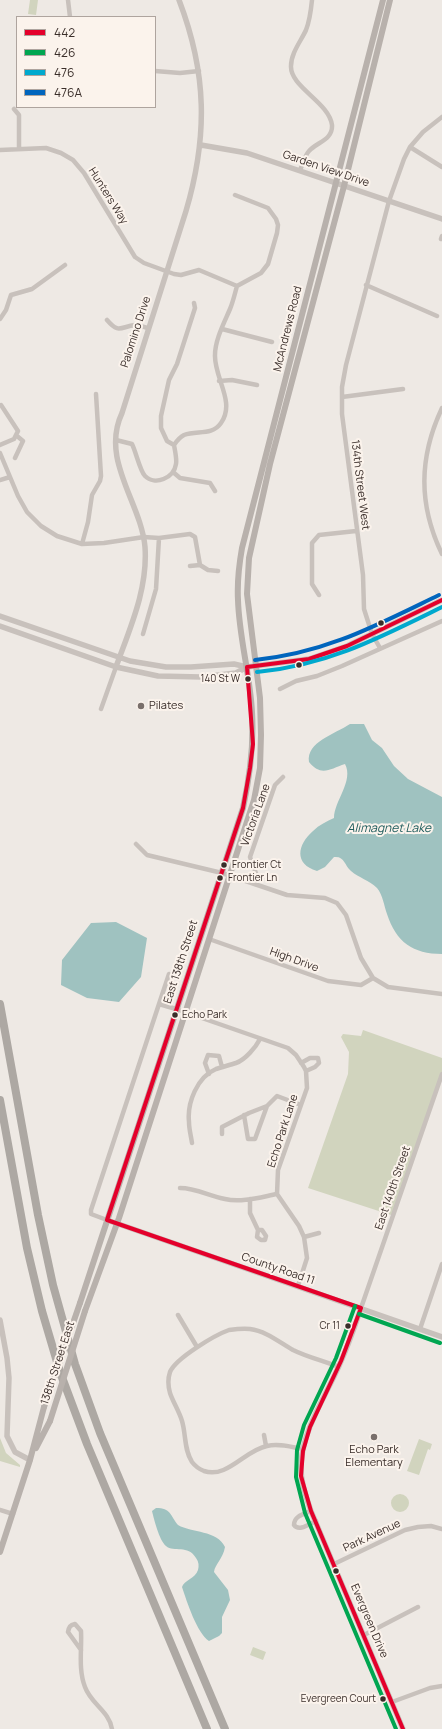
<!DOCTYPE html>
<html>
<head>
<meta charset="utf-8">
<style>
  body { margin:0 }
  #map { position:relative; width:442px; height:1729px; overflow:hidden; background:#eee9e4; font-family:Manrope,sans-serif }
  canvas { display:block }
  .legend { position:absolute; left:16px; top:16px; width:140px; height:92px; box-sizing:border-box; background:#fbf3ec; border:1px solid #aea49e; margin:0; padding:5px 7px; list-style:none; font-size:12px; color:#3a2e2a }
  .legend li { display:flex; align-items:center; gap:8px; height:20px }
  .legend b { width:20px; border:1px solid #aea49e }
</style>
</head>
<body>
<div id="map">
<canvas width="442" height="1729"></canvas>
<ul class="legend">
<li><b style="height:5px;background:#e4002b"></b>442</li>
<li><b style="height:5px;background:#00a651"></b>426</li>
<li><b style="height:5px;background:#00a9ce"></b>476</li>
<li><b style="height:5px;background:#0065bd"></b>476A</li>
</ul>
</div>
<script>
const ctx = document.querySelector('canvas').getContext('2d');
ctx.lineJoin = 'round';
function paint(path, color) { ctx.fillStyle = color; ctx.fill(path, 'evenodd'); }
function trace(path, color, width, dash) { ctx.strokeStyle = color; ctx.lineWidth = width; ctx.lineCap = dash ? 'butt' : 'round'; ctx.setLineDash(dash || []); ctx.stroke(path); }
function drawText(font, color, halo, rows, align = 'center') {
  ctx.font = font + ' Manrope,sans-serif'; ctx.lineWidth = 4; ctx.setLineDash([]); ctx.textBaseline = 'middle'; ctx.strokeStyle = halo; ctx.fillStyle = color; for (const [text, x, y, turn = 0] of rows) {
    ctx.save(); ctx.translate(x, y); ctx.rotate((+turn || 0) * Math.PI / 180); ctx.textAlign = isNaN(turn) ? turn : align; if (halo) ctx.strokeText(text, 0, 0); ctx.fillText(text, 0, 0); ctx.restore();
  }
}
paint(new Path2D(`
  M30 0H38L36 15 28 14Z
  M363 1030 442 1058V1074L394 1216 308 1188 348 1074 349 1052 341 1037 343 1034 361 1036Z
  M0 1438 6 1453 20 1465V1467L0 1461Z
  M419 1439 432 1444 430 1450 428 1449 419 1475 407 1471Z
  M391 1503a9 9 0 1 1 18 0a9 9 0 1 1-18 0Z
  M253 1647 266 1652 263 1660 250 1655Z`), '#d1d4be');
paint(new Path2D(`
  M350 724H364L372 740 382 748 394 766 408 779 442 797V954C413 954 396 942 387 914 384 906 383 895 377 888 369 880 359 878 351 871 344 865 345 856 334 857L325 867 317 871C294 864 297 845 313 831 319 825 327 821 334 818 334 801 354 781 345 764 330 769 321 777 309 762 306 742 335 734 350 724Z
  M116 922 147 938 141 977 119 1002 87 998 61 985 62 960 91 923Z
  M156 1508C171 1508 170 1515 178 1525 192 1533 217 1530 225 1547 223 1559 215 1564 214 1572L228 1590 230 1600 222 1617V1633L219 1636 209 1641C197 1633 187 1602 182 1587 184 1580 195 1579 198 1570 199 1566 199 1562 196 1558 188 1544 174 1553 166 1546 159 1540 154 1519 152 1511Z`), '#9fc2c0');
trace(new Path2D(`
  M68 0 70 17
  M155 71 180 73 199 71
  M14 109 19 115V148
  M410 147 442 167
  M0 150 46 148 61 153 73 160 84 173 135 257 144 263 174 274 181 275 199 270 237 286
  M300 170C303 164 305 155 309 151 317 142 333 140 332 125 329 102 290 87 291 66 291 53 301 41 306 30 310 20 311 10 312 0
  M235 195 268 208 276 219 278 225 277 233 268 264 261 273 237 286
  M441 239 442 236
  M366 285 437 316
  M0 319 6 310 11 295 32 289 65 265
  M107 320C119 334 120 327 135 325 139 325 144 327 147 328
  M222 329 272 342
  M219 381 232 380 257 385
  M342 397 403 389
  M442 408C419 457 418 504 442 554
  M116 440 132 444C136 452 140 471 145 476 155 486 174 478 176 464 177 459 175 451 174 445 176 442 180 437 184 435 197 430 212 436 221 423 236 402 214 378 215 355 215 340 224 323 230 309 233 302 235 293 237 286
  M0 445 14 439 18 431 1 405
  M174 445 167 441 161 428V416L169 380 177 364 195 308 194 303
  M0 453 18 496 27 512 41 526 57 536 82 544 104 543 144 537 159 538 190 534 195 537 200 565
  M15 458 23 441 17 436
  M173 472 180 478 210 483 215 491
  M0 480 10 477
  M82 544 88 522 92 495 100 481 101 476 96 394
  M190 566 200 565 208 570 218 571
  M319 595 312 584V543L319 535 356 531
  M143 634 156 589 159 538
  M380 648 372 634 364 609 363 575 342 414V387L346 365 389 201 404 159 410 147 423 132 442 117
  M280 689 296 681 317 676 342 666 442 621
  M101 709 116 667
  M136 844 147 855 222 873 287 895 325 898 337 903 346 915 361 958 373 978 388 987 442 994
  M255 884 257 876 250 857 275 785 283 777
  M209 939 328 981 361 985 373 978
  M159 1004 169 974
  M301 1063 310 1058H318L319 1063 315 1067 306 1071
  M209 1074 205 1063 208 1055 219 1056 222 1067
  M244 1115 248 1139H255L267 1106 277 1096 301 1105
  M222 1134V1127L249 1113 267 1106
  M192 1143C191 1136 189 1129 189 1122 187 1103 197 1077 216 1069 222 1067 230 1065 236 1063 245 1060 256 1047 260 1039
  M180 1188C196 1188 209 1196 225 1199 241 1203 261 1197 277 1194
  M250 1199V1213L258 1230 257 1237 261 1240H265L266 1236 262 1230H258
  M107 1220 91 1214V1210L159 1004 176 1009 288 1048 296 1055 304 1067 306 1071 307 1088 278 1170 277 1194 299 1226 304 1237 307 1258 298 1286
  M304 1237 319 1233
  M361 1308 442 1074
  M178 1315 197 1347
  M420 1329 442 1264
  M264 1435 266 1446
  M303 1449C291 1447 279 1443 267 1446 245 1450 227 1479 204 1471 199 1469 195 1466 192 1462 184 1450 186 1434 182 1421 179 1411 173 1402 170 1393 168 1386 168 1378 170 1372 176 1358 215 1335 229 1330 236 1329 243 1328 250 1329 266 1331 279 1342 293 1350 307 1357 324 1361 339 1367
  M0 1510 13 1514
  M311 1511C304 1514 294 1516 294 1525 299 1532 309 1524 316 1521
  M334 1564 405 1530 418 1527 431 1526 442 1529
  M364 1635 418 1607
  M81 1650 68 1632C69 1627 70 1625 75 1624L81 1631C82 1649 78 1669 85 1687 91 1704 109 1711 112 1729
  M392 1702 430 1688 442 1686`), '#c8c1bc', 4.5);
trace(new Path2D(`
  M201 145 247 153 442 219
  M0 616 130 661 166 667H191L234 664 247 667 309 659 347 646 442 600
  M0 626 116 667 158 676 201 677 236 673 247 667
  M116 667C130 628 148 589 145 547 141 502 100 460 122 413L186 211C208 136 207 73 179 0
  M107 1220 442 1337
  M361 1308C354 1329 347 1349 338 1368 324 1399 303 1430 301 1464 300 1480 306 1496 311 1511L403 1729
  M0 1320 7 1358 9 1378 7 1436 15 1452 30 1460`), '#c8c1bc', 5.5);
trace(new Path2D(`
  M80 1303 243 808C250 776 254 745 252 712 250 674 239 637 238 600 237 582 239 565 242 548L383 0
  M85 1311 119 1218 254 800 260 768 261 735 260 698 247 594 249 558 270 464 344 186 390 0
  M36 1448 50 1421
  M0 1552 30 1460 44 1407`), '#b8b1ac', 6);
trace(new Path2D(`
  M0 1004 38 1215 53 1285 75 1364 100 1433 225 1729
  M0 1100 27 1248 42 1311 60 1372 87 1444 207 1729`), '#ada8a3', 8);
trace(new Path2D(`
  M44 1407 80 1303
  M50 1421 85 1311`), '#b8b1ac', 6);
trace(new Path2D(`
  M361 1308 107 1220 243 808 250 768 253 744 247 667 309 659 347 646 442 600
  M361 1308 341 1361 310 1427 303 1451 301 1476 311 1511 403 1729`), '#e4002b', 4);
trace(new Path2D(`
  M355 1306 336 1358 304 1425 297 1450 296 1477 305 1513 396 1729
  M359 1314 440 1343`), '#00a651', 4);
trace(new Path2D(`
  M257 672C328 665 379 638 442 607`), '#00a9ce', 4);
trace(new Path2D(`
  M255 660C326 653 377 625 439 595`), '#0065bd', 4);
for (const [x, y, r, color] of [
  [381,623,3.5,"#3a2e2a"],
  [299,665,3.5,"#3a2e2a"],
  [248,679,3.5,"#3a2e2a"],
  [141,706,4,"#796f6b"],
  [224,865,3.5,"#3a2e2a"],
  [220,878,3.5,"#3a2e2a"],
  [175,1015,3.5,"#3a2e2a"],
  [348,1326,3.5,"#3a2e2a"],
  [374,1437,4,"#796f6b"],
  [336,1571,3.5,"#3a2e2a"],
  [383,1699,3.5,"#3a2e2a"]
]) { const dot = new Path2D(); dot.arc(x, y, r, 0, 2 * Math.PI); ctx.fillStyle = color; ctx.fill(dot); trace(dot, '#fbf3ec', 1.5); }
drawText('10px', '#3a2e2a', '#fbf3ec', [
  ["140 St W",240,679],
  ["Frontier Ct",232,865,"left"],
  ["Frontier Ln",228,878,"left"],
  ["Echo Park",182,1015,"left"],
  ["Cr 11",340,1326],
  ["Evergreen Court",376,1699]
], 'right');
drawText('11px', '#3a2e2a', '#fbf3ec', [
  ["Garden View Drive",326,169,19],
  ["Hunters Way",108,196,58],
  ["McAndrews Road",288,329,-76],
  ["Palomino Drive",136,332,-72],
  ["134th Street West",360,485,83],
  ["Victoria Lane",256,815,-70],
  ["High Drive",294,960,20],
  ["East 138th Street",181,962,-72],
  ["Echo Park Lane",283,1131,-72],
  ["East 140th Street",393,1188,-71],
  ["County Road 11",278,1269,19],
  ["138th Street East",58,1363,-72],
  ["Park Avenue",372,1536,-25],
  ["Evergreen Drive",369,1621,67]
]);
drawText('11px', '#3a2e2a', '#fbf3ec', [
  ["Pilates",149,706],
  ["Echo Park",374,1450,"center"],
  ["Elementary",374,1463,"center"]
], 'left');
drawText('italic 12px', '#1e5c5c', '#fbf3ec', [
  ["Alimagnet Lake",389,829]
]);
</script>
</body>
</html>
